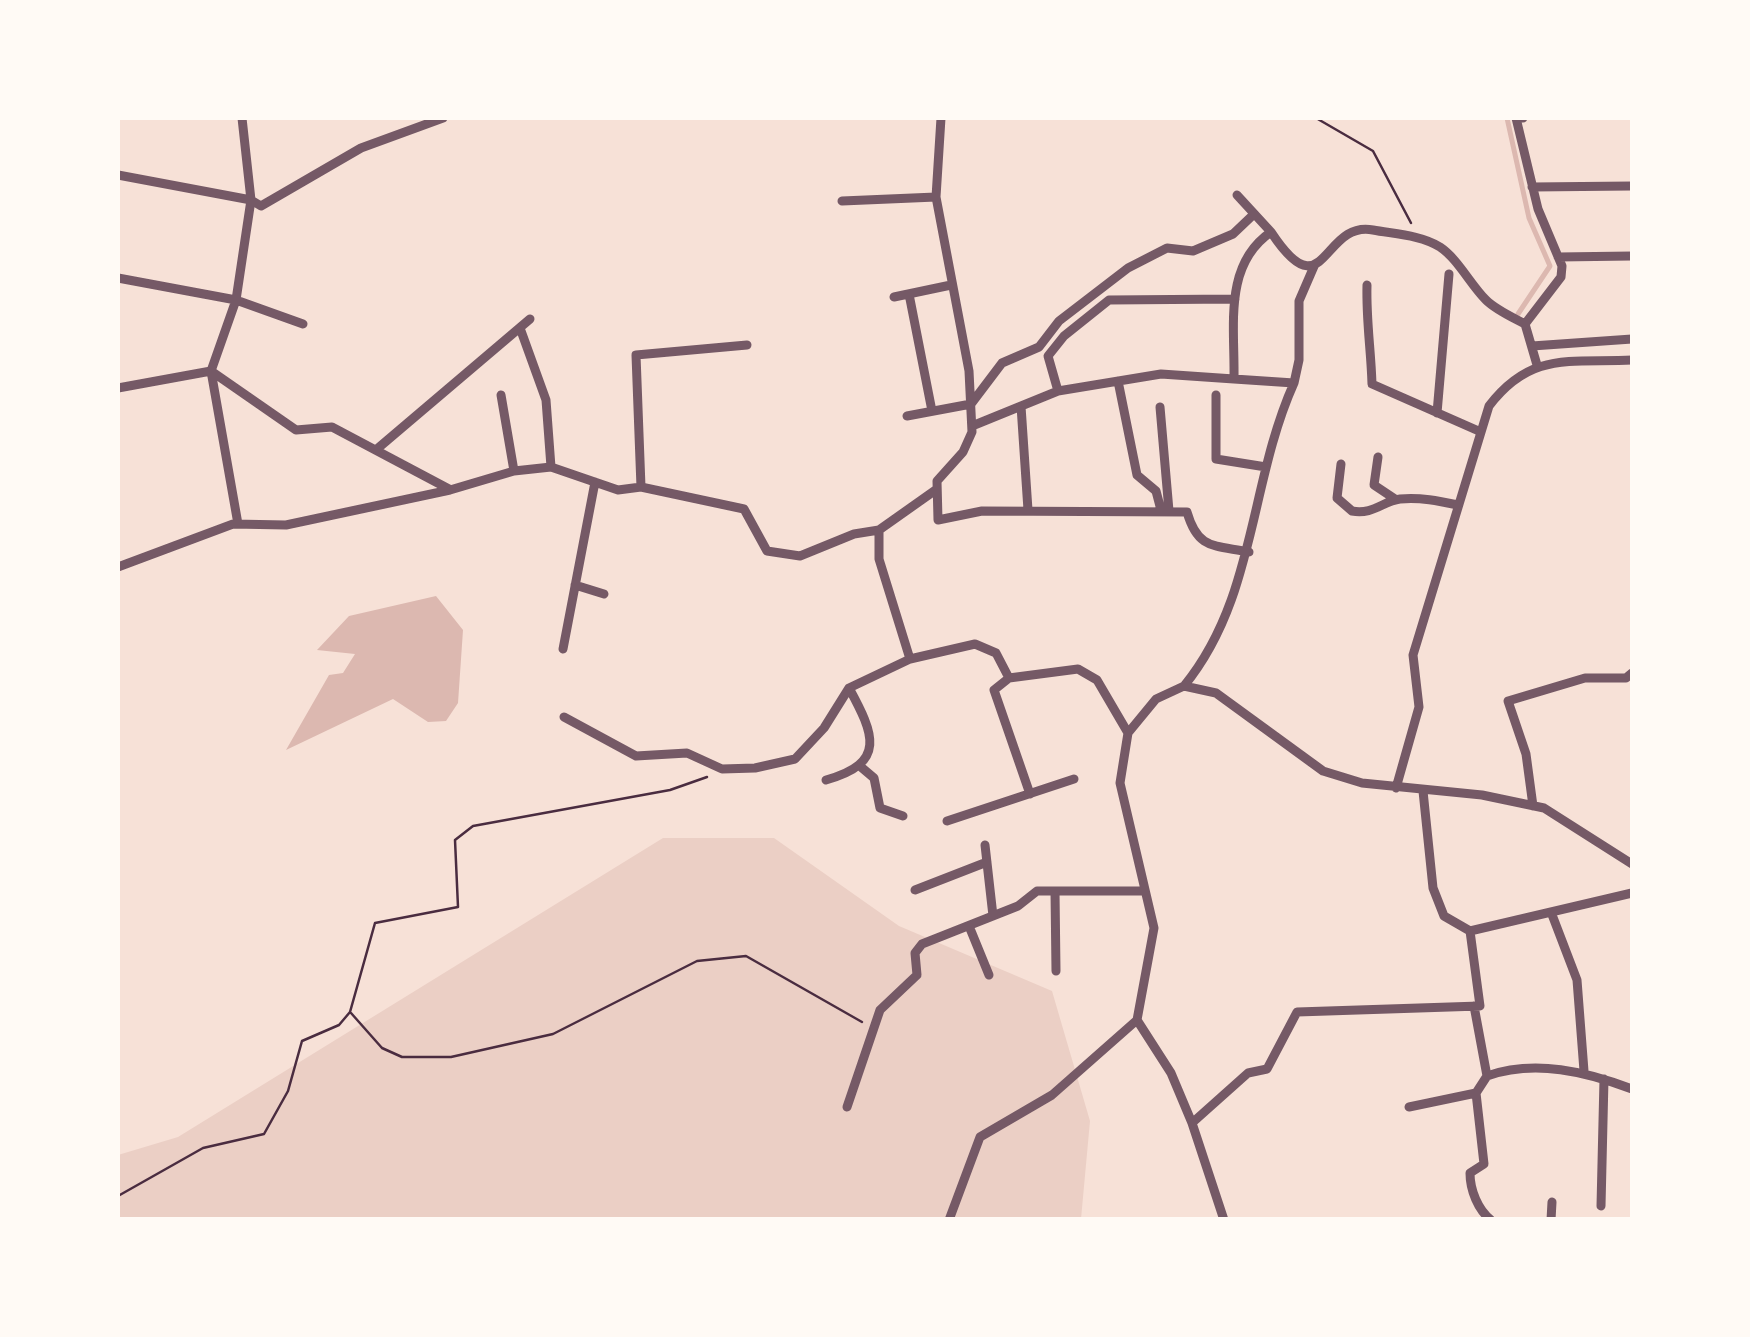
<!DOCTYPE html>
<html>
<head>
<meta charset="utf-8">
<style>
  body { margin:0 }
  #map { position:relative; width:1750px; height:1337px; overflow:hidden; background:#f7e1d7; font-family:Quicksand,sans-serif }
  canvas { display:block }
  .frame { position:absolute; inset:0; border:120px solid #fffaf5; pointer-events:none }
</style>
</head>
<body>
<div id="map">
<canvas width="1750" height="1337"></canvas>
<div class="frame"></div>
</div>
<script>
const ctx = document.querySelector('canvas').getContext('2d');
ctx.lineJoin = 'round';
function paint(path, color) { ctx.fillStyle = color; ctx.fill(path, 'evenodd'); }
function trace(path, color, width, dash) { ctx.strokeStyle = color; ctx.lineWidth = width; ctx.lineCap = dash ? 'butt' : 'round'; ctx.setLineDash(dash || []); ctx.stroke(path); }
paint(new Path2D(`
  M663 838H774L899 926 1052 991 1090 1121 1081 1219 118 1220V1155L178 1137Z`), '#ebcfc5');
paint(new Path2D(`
  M436 596 463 630 458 703 446 721 428 722 393 699 286 750 329 675 343 673 355 654 317 650 349 616Z`), '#dcb8b0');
trace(new Path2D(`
  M1507 118 1529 218 1550 266 1518 314`), '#dcb8b0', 5);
trace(new Path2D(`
  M1316 118 1373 151 1411 223
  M351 1013 382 1048 402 1057H451L553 1034 697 961 746 956 862 1022
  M118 1196 203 1148 264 1134 288 1091 302 1041 339 1025 350 1012 375 923 458 907 455 840 473 826 670 790 707 777`), '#4a2c40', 2.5);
trace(new Path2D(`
  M941 118 936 197 969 371 972 432 963 452 937 481 938 520 982 511 1187 512C1198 550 1214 545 1249 552
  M1523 118H1516L1538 209 1562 266 1561 277 1525 324
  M118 175 251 200 261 206 361 148 443 118
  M1532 187 1632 186
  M1237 195 1271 232
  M842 201 936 197
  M1558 257 1632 256
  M118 278 236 300 303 324
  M1367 285C1366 320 1371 350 1372 384L1481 432
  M909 294 932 411
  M894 297 951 285
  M520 328 546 400 551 467
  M1532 346 1632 339
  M1537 365 1525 324C1512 317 1496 310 1486 300 1470 284 1458 259 1440 247 1421 235 1394 234 1373 230 1322 220 1325 314 1271 232 1223 265 1235 326 1234 379L1294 383C1249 483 1256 598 1184 686L1216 693 1323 771 1362 783 1482 795 1544 808 1632 864
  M1234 379 1161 374 1058 391 1048 356 1064 336 1109 300 1235 299
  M1118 381 1137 475 1156 491 1161 510
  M1294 383 1299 360V301L1315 264
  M118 388 211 371 296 430 332 427 449 489
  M501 395 514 471
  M1216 395V459L1266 467
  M1021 406 1028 510
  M1160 407 1169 511
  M1437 413 1449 274
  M907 416 971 404 1002 363 1039 347 1059 321 1128 268 1167 248 1193 251 1233 234 1253 215
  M972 426 1058 391
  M377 449 530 319
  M1378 457 1374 485 1395 499
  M1341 464 1337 498 1352 511C1373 515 1383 501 1400 499 1420 497 1439 501 1458 505
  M641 487 744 509 767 551 800 556 854 534 879 530
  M238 524 211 371 236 300 251 200 242 118
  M118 567 233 524 286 525 450 490 514 471 551 467 618 490 641 487 636 355 747 345
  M575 585 604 594
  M563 649 595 482
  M910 659 879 559V530L937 489
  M1009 678 994 690 1030 794
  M564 717 636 756 687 753 722 769 755 768 795 759 824 728 849 688 910 659 975 644 996 653 1009 678 1078 669 1097 680 1128 733 1156 699 1184 686
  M861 767 874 778 880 808 903 816
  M826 780C887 763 874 734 849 688
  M1396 788 1419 707 1413 655 1489 406C1531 351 1570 363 1632 360
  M1533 806 1526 754 1508 701 1585 678H1626L1632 673
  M947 821 1074 779
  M985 845 993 916
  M915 890 987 862
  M1055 891 1056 971
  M1551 912 1577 980 1584 1071
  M969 926 989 975
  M1470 931 1632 893
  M1474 1006 1487 1076C1535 1059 1587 1072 1632 1089
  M1137 1020 1171 1073 1192 1123
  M1487 1076 1476 1093 1484 1164 1470 1173C1470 1190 1478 1210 1491 1220
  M847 1107 880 1010 917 975 915 953 922 944 1018 906 1037 891H1143
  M1409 1107 1476 1093
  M1601 1206 1604 1079
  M949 1220 980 1137 1052 1095 1137 1020 1154 928 1120 783 1128 733
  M1224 1220 1192 1123 1248 1073 1267 1069 1297 1012 1480 1006 1470 931 1444 916 1433 888 1423 791
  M1551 1220 1552 1202`), '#755966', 9);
</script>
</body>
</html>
